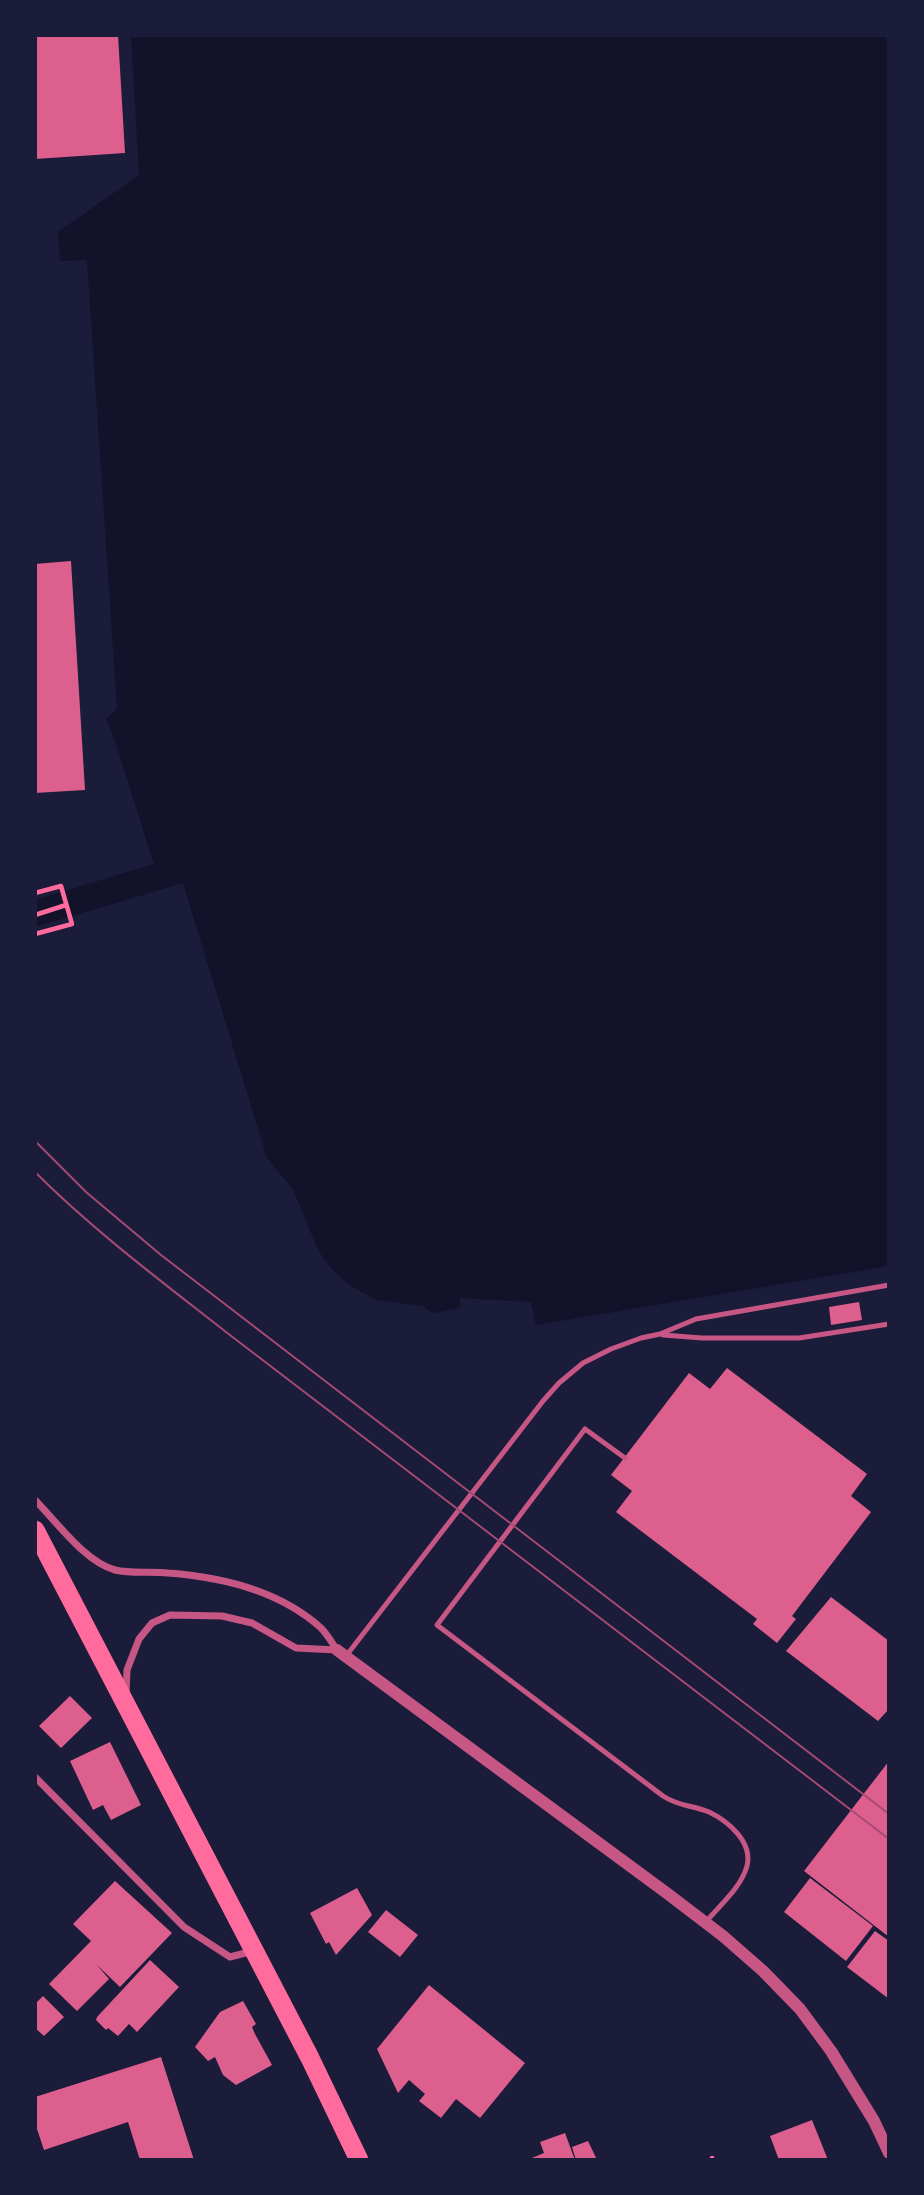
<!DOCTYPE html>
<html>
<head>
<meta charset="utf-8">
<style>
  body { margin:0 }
  #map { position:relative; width:924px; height:2195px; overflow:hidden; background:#1b1b3a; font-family:Raleway,sans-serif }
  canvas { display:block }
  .frame { position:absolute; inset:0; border:37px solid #1b1b3a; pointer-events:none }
</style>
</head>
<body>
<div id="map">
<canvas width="924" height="2195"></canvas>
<div class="frame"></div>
</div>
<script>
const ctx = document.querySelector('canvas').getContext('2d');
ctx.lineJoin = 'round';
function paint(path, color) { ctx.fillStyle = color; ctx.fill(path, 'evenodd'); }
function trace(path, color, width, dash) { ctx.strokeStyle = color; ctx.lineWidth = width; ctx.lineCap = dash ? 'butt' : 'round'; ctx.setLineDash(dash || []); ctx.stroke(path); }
paint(new Path2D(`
  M131 35H889V1266L536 1325 531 1302 459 1298 461 1308 433 1313 423 1306 376 1300 349 1285 330 1267 318 1250 293 1189 267 1158 183 883 35 927V900L154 864 116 744 106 719 117 709 87 260 60 261 58 232 139 175Z`), '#12122b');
paint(new Path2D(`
  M35 35H118L125 153 35 159Z
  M71 561 85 790 35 793V564Z
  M859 1302 862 1320 831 1325 829 1307Z
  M727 1368 867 1474 851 1496 871 1512 792 1616 796 1619 777 1643 753 1624 757 1619 616 1512 632 1491 611 1475 689 1373 710 1389Z
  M831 1597 889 1641V1709L878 1721 786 1651Z
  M70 1696 92 1718 61 1748 39 1726Z
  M110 1742 141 1805 111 1820 103 1805 93 1810 70 1761Z
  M889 1761V1937L804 1871Z
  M810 1878 873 1926 846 1961 784 1912Z
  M115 1881 172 1933 120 1987 97 1965 109 1979 77 2011 49 1984 91 1941 73 1924Z
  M357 1888 372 1915 336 1955 329 1942 326 1944 310 1913Z
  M386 1910 418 1935 400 1957 368 1932Z
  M875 1931 889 1941V1999L847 1967Z
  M150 1960 179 1987 137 2032 129 2024 118 2036 108 2028 106 2030 96 2020 97 2017Z
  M429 1985 525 2063 480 2118 456 2099 441 2118 419 2101 425 2094 409 2080 398 2093 377 2049Z
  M43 1996 64 2017 44 2036 35 2028V2004Z
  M243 2001 256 2024 252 2027 255 2034 272 2065 236 2085 223 2075 215 2057 208 2061 195 2047 220 2012Z
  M161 2057 194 2160H140L128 2122 44 2150 35 2123V2097Z
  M812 2120 828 2160H779L770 2136Z
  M565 2133 575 2160H527L544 2153 540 2142Z
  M588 2141 597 2160H576L572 2147Z`), '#dd5f8e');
trace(new Path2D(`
  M35 893 61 886 72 924 35 934
  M35 915 66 905
  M712 2158 713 2160`), '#ff6b9d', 4.5);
trace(new Path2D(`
  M663 1335 702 1338H799L889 1324
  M625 1458 585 1429 437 1625 663 1796C680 1807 692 1805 709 1812 728 1821 753 1842 747 1866 741 1888 719 1906 705 1923
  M346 1656 543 1401 559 1383 583 1363 611 1349 641 1338 660 1334 696 1319 889 1285`), '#c65784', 5);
trace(new Path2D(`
  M35 1500C56 1521 85 1562 115 1570 131 1574 151 1571 168 1573 222 1577 279 1590 321 1628 327 1634 332 1643 337 1650
  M126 1694 127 1670 139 1639 152 1623 170 1615 222 1616 252 1623 296 1648 337 1650
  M35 1777 184 1927 230 1957 253 1951`), '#c65784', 7);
trace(new Path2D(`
  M337 1650 668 1894 723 1936 763 1971 800 2009 831 2051 874 2121 889 2153`), '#c65784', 12);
trace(new Path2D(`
  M35 1530 310 2058 359 2160`), '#ff6b9d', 19);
trace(new Path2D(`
  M35 1141 86 1192 161 1255 889 1814
  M35 1172C94 1231 161 1281 226 1332L889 1839`), '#a44b75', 2);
</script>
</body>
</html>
